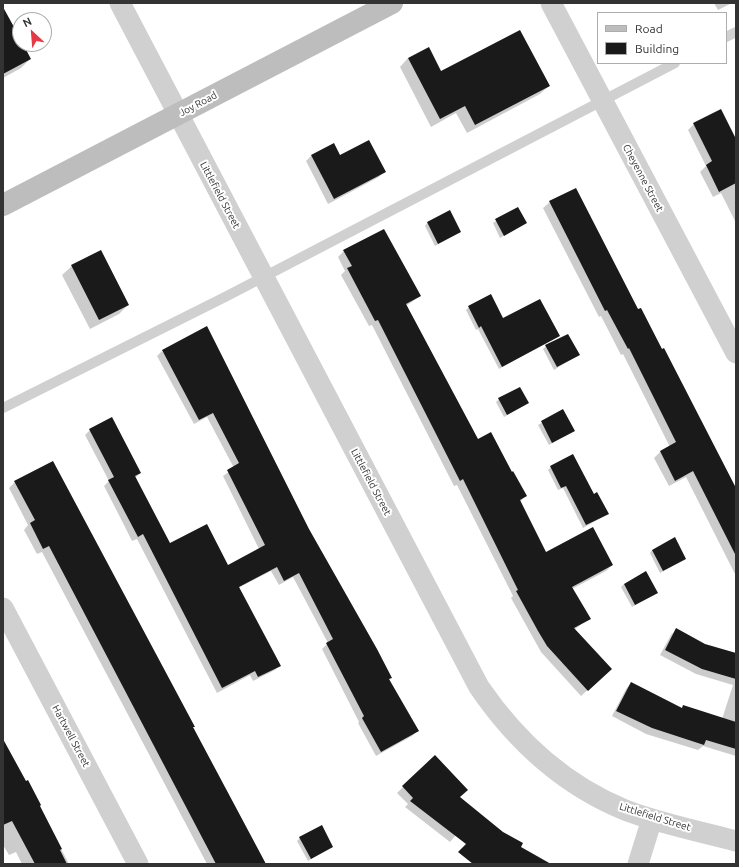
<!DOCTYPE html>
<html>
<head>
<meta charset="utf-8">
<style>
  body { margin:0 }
  #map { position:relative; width:739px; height:867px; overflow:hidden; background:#fff; font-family:Ubuntu,sans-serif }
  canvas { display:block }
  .frame { position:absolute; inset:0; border:4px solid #333; pointer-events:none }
  .legend { position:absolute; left:597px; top:12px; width:130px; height:52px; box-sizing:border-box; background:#fff; border:1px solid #adadad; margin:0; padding:5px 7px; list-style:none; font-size:12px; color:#333 }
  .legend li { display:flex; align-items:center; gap:8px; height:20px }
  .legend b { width:20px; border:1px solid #adadad }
  .north { position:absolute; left:12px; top:12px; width:40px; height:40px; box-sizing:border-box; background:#fff; border:1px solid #adadad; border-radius:50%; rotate:334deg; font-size:11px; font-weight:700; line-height:16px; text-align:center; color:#333 }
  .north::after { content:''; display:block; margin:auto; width:14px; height:18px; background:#e63946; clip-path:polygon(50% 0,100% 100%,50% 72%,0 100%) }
</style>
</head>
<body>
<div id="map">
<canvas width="739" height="867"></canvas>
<div class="frame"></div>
<ul class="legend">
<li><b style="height:5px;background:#bdbdbd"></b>Road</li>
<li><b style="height:11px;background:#1a1a1a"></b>Building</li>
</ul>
<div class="north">N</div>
</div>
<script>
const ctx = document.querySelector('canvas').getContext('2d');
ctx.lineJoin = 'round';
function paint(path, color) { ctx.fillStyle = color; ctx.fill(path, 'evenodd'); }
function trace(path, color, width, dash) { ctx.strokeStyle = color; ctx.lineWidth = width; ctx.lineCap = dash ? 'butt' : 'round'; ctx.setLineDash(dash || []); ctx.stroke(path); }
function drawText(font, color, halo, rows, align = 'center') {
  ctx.font = font + ' Ubuntu,sans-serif'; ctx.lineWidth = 4; ctx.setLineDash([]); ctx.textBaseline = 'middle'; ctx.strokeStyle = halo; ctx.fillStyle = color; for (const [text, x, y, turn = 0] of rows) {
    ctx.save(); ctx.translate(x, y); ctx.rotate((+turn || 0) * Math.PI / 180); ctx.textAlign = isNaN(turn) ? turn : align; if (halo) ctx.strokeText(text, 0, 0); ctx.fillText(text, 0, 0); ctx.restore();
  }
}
paint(new Path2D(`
  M714 3H732L718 10Z
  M3 36 20 41V44H22L30 59 21 68 3 78Z
  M408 58 441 72 549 86 540 94 467 133 456 113 431 127 400 67Z
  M694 124 736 141V223L721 193 713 197 700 172 706 166 688 130Z
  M312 155 340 156 384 171 379 177 328 204 306 161Z
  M576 189 638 310 736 492V576L686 477 669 486 654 458 660 452 670 447 623 354 621 355 601 316 599 317 543 208 550 202Z
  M517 208 525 223 500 238 493 223Z
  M427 223 460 232 435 246 425 226Z
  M344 251 420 296 406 306 478 440 525 496 520 502 546 554 612 565 606 571 572 589 589 618 574 630 604 675 581 696 541 652 511 598 513 596 457 485 454 486 372 325 369 326 341 275 345 271 338 257Z
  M72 266 128 305 119 314 90 329 62 275Z
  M469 307 503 319 558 336 499 369 478 329 476 330 466 310Z
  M546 346 578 355 554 370 543 349Z
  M162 351 308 530 391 677 389 680 417 731 412 736 376 756 358 723 359 722 322 649 328 643 293 577 279 585 271 571 238 588 280 665 275 670 253 681 250 675 217 693 137 539 132 541 122 521 104 486 109 481 85 435 90 430 140 473 135 478 170 545 228 566 259 549 223 476 234 468 207 417 194 424 157 356Z
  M499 399 528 403 504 417 496 402Z
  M563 411 573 431 549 445 538 425Z
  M551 467 593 495 608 514 583 528 563 488 558 490 548 470Z
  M15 482 265 864H207L42 552 37 554 24 530 28 525 9 488Z
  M652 550 685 559 660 573 650 553Z
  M624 584 657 593 632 607 621 587Z
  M676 630 704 645 736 654V756L703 746 698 750 646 734 612 716 626 689 631 683 681 709 684 706 722 719 733 685 696 674 660 655 671 635Z
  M3 740 39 807 69 864H22L16 852 9 855 3 845Z
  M403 787 458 798 476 811 450 842 405 807 408 804 397 793Z
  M300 838 332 846 308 861 297 841Z`), '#0003');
paint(new Path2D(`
  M3 7 20 38V44H23L31 59 3 74Z
  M520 30 550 86 475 125 465 106 440 119 408 58 429 47 441 71Z
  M721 109 736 139V183L719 192 706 165 712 161 693 123Z
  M369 140 386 172 334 199 311 155 334 143 340 155Z
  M576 188 638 309 641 308 662 349 664 348 736 488V556L693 471 675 481 660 451 676 442 629 348 628 349 607 310 605 311 549 201Z
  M518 207 527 223 504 236 495 219Z
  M450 210 461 232 438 244 427 222Z
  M384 229 421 296 406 304 478 439 491 432 512 472 513 471 527 496 520 500 546 552 593 527 613 565 572 587 591 619 574 628 612 669 588 691 547 646 538 631 516 591 518 590 463 479 460 481 378 320 375 321 347 268 352 266 343 250Z
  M101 250 129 305 99 320 71 265Z
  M491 294 503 318 540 299 560 336 502 367 481 326 479 328 468 306Z
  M207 326 309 529 377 649 392 678 389 679 419 731 381 752 362 718 364 716 326 643 333 639 299 573 284 581 277 567 239 587 281 666 258 677 255 671 222 688 143 534 138 537 108 480 114 477 89 429 112 417 141 473 135 476 170 543 207 524 228 565 265 545 227 470 239 463 213 413 199 420 162 350Z
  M568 334 580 355 557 367 545 345Z
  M520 387 529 403 507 415 498 398Z
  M563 409 575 431 552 443 541 421Z
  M573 454 594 494 597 492 609 514 586 525 566 486 561 488 550 466Z
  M53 461 195 727H193L266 864H216L49 546 43 549 30 523 35 520 14 481Z
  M675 537 686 559 663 571 652 550Z
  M646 571 658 593 635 605 624 584Z
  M676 628 705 644 736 653V679L702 669 665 650Z
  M631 682 682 708 683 705 736 722V749L706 740 704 745 652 728 616 711Z
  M3 739 26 781 28 780 41 805 40 806 62 849 60 850 67 864H35L12 821 3 825Z
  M435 755 468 790 460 797 503 832 523 843 521 847 551 864H473L458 852 466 844 410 801 413 798 402 786Z
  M322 825 333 847 311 859 299 837Z`), '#1a1a1a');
trace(new Path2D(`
  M726 37 736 32
  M3 408 227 296 675 63`), '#d0d0d0', 10);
trace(new Path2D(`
  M120 3 479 687C516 741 564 785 625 810 661 824 699 831 736 841
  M551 3 736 353
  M3 608 138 864
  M638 864 652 819`), '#d0d0d0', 21);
trace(new Path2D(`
  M3 205 392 3`), '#bdbdbd', 22);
drawText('10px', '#333', '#fff', [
  ["Joy Road",198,104,-28],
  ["Cheyenne Street",643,178,62],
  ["Littlefield Street",220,195,62],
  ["Littlefield Street",371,482,62],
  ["Hartwell Street",71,736,62],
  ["Littlefield Street",655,817,17]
]);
</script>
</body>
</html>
